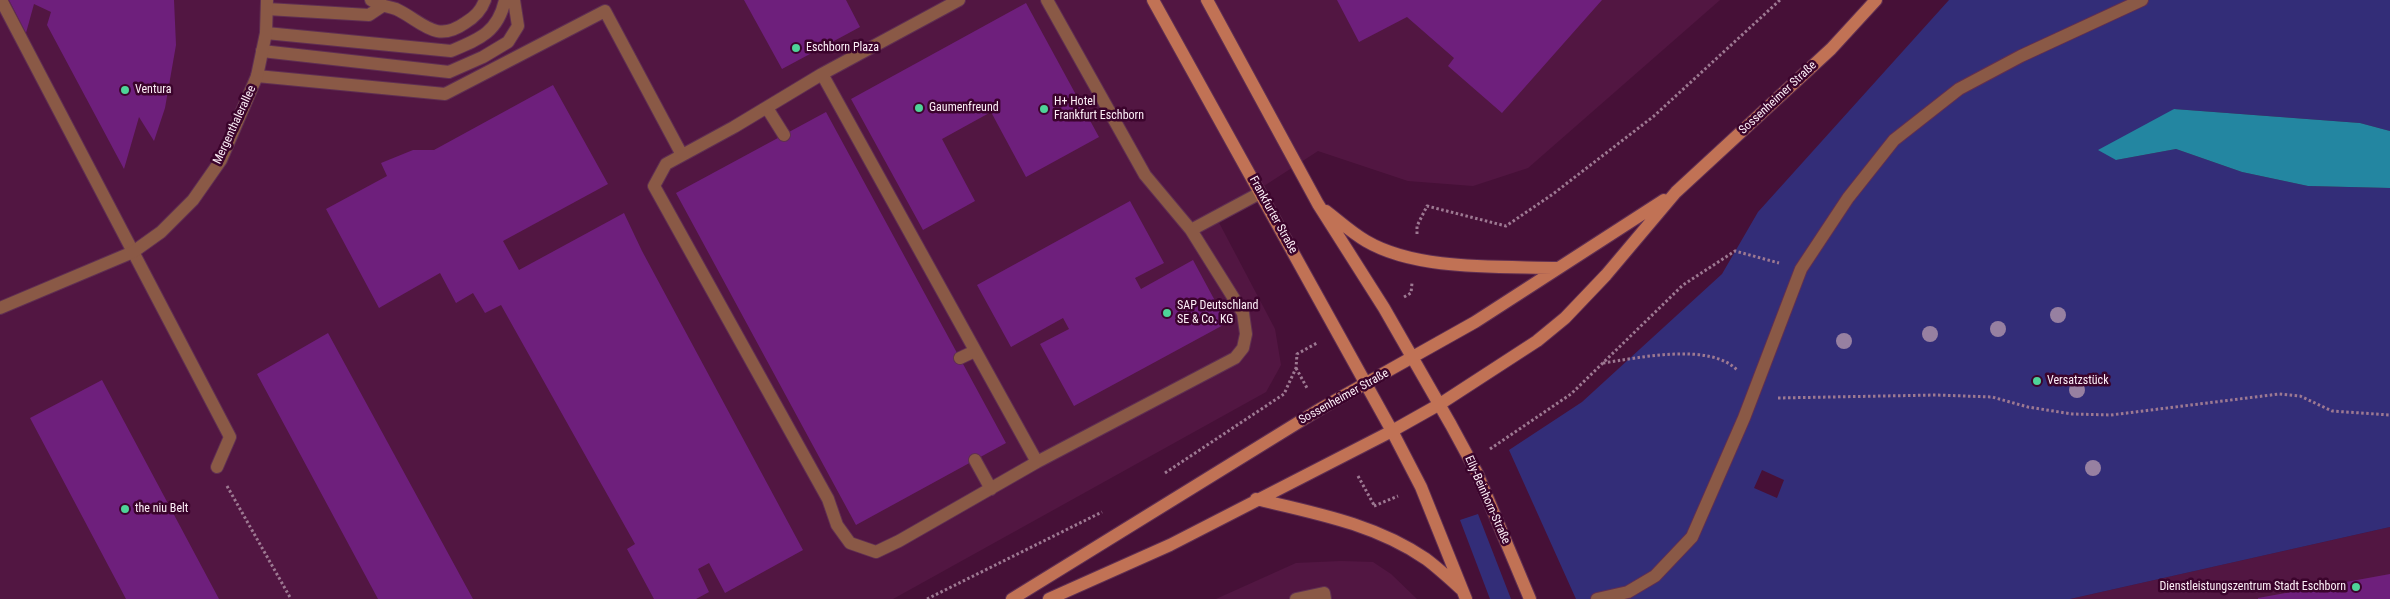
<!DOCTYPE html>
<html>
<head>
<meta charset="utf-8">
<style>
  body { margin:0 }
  canvas { display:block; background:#461037 }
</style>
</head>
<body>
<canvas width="2390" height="599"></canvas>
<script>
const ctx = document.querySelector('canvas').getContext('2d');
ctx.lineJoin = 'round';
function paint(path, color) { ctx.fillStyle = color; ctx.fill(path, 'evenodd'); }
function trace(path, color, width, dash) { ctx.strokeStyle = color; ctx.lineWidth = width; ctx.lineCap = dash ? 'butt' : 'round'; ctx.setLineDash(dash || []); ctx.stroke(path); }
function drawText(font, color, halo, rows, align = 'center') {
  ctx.font = font + ' "Roboto Condensed",sans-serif'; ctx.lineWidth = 5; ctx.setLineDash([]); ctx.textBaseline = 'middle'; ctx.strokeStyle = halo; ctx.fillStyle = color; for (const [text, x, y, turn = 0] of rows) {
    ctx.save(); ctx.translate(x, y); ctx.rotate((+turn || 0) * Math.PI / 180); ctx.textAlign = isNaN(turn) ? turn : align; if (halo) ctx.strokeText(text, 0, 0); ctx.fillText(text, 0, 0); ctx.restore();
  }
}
paint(new Path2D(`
  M0 0H1720L1528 168 1473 186 1408 181 1318 151 1216 217 1275 329 1281 365 1266 392 893 599H0Z
  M2390 527V599H2070Z
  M1341 561 1373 562 1391 574 1417 599H1216L1296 563Z`), '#521642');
paint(new Path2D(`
  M1949 0H2390V131L2360 123 2174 109 2116 160 2176 149 2242 172 2308 186 2390 188V527L2070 599H1576L1509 450 1582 402 1722 274 1758 212ZM1762 470 1784 480 1777 498 1754 488Z
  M1478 514 1511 599H1490L1460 520Z`), '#332d78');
paint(new Path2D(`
  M2174 109 2360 123 2390 131V188L2308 186 2242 172 2176 149 2116 160 2098 150Z`), '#2386a1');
paint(new Path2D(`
  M9 0H174L176 45 165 108 154 141 139 117 124 169 47 25 51 12 34 4 26 33Z
  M744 0H846L860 27 782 69Z
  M1337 0H1602L1502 113 1448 66 1454 58 1407 17 1359 42Z
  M1026 3 1099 137 1026 177 991 112 942 139 975 201 923 230 851 99Z
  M553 85 608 184 503 241 519 270 624 213 642 251 803 550 725 593 709 563 698 569 709 592 696 599H654L627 549 635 544 501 305 485 313 473 293 456 303 440 273 379 308 326 209 387 176 381 163 413 150H434Z
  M826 112 1006 443 856 525 676 193Z
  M1130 201 1164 263 1135 278 1141 289 1193 260 1227 323 1074 406 1040 344 1069 329 1063 318 1011 347 977 285Z
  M328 333 473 599H378L257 374Z
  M102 380 219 599H126L30 418Z
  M2390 574V599H2258V598Z`), '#6e1f7c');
const lane = new Path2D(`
  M1 0 228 433 230 437 217 467
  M371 0C379 6 387 6 396 9 422 21 435 44 465 23 475 17 481 11 485 0
  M959 0 822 74 734 127 666 164 654 186 828 499 837 525 850 543 876 552 899 541 1037 462 1235 358 1243 348 1246 334 1243 313 1191 230 1145 175 1047 0
  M267 9 369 15 381 7
  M266 33 451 51C480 39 498 32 505 0
  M262 51 449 72 483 57 508 42 518 26 514 0
  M822 74 1037 462
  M257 76 445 94 605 11 682 155
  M767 108 784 135
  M1191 230 1260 193
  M960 358 975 351
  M975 460 991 489
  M1296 599 1324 593 1325 599
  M1597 599 1628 592 1655 576 1692 537 1744 418 1801 269 1848 198 1894 140 1959 89 2021 56 2142 0`);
const street = new Path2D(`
  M0 308 133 252 161 232 193 200 221 160 257 76 266 33 267 0`);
const secondary = new Path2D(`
  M1153 0 1392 431 1421 487 1466 599
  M1207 0 1318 204 1384 308 1451 425 1477 473 1530 599
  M1326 211C1339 221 1352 233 1366 241 1417 271 1499 266 1558 268
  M1256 499C1315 513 1375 524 1426 559 1438 568 1450 579 1461 589
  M1012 599 1320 409 1475 322 1664 200
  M1049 599 1170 545 1392 431 1440 404 1537 341 1565 318 1606 275 1676 192 1831 49 1876 0`);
trace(lane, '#602f52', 14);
trace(street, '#602f52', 14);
trace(secondary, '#602f52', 14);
trace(new Path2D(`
  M1417 234V226L1427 206 1506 226 1553 194 1654 116 1780 0
  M1404 297 1411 293 1412 283
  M1603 363C1638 358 1710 342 1737 370
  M1296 368 1307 388
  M1778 398 1936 395 1992 397 2028 407 2072 414 2111 415 2279 394 2300 396 2332 411 2390 415
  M1490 449 1571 394 1683 285 1735 251 1779 263
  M1165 473 1284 394 1296 368 1297 354 1317 343
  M1358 476 1374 505
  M227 486 291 599
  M1374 506 1398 496
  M927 599 1102 512`), '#9d7992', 3, [2.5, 2.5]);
trace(lane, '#8a5946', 12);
trace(street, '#8a5946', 12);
trace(secondary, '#c17255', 12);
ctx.fillStyle = '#9780a1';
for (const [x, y] of [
  [2058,315],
  [1998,329],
  [1930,334],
  [1844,341],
  [2077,390],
  [2093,468]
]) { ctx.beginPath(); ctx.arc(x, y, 8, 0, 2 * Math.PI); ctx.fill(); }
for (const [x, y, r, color] of [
  [796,48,5,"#4ed399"],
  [125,90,5,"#4ed399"],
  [919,108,5,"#4ed399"],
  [1044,109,5,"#4ed399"],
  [1167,313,5,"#4ed399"],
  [2037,381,5,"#4ed399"],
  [125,509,5,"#4ed399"],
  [2356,587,5,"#4ed399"]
]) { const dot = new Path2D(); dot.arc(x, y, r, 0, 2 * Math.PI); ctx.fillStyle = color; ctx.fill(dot); trace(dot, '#3b042c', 2); }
drawText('12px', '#fdeff7', '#3b042c', [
  ["Eschborn Plaza",806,48],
  ["Ventura",135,90],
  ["H+ Hotel",1054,102],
  ["Frankfurt Eschborn",1054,116],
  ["Gaumenfreund",929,108],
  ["SAP Deutschland",1177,306],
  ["SE & Co. KG",1177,320],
  ["Versatzstück",2047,381],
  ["the niu Belt",135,509],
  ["Dienstleistungszentrum Stadt Eschborn",2346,587,"right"]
], 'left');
drawText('12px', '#fdeff7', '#3b042c', [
  ["Sossenheimer Straße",1778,98,-43],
  ["Mergenthalerallee",235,125,-65],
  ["Frankfurter Straße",1273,215,61],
  ["Sossenheimer Straße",1344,397,-29],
  ["Elly-Beinhorn-Straße",1487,500,66]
]);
</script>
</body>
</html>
